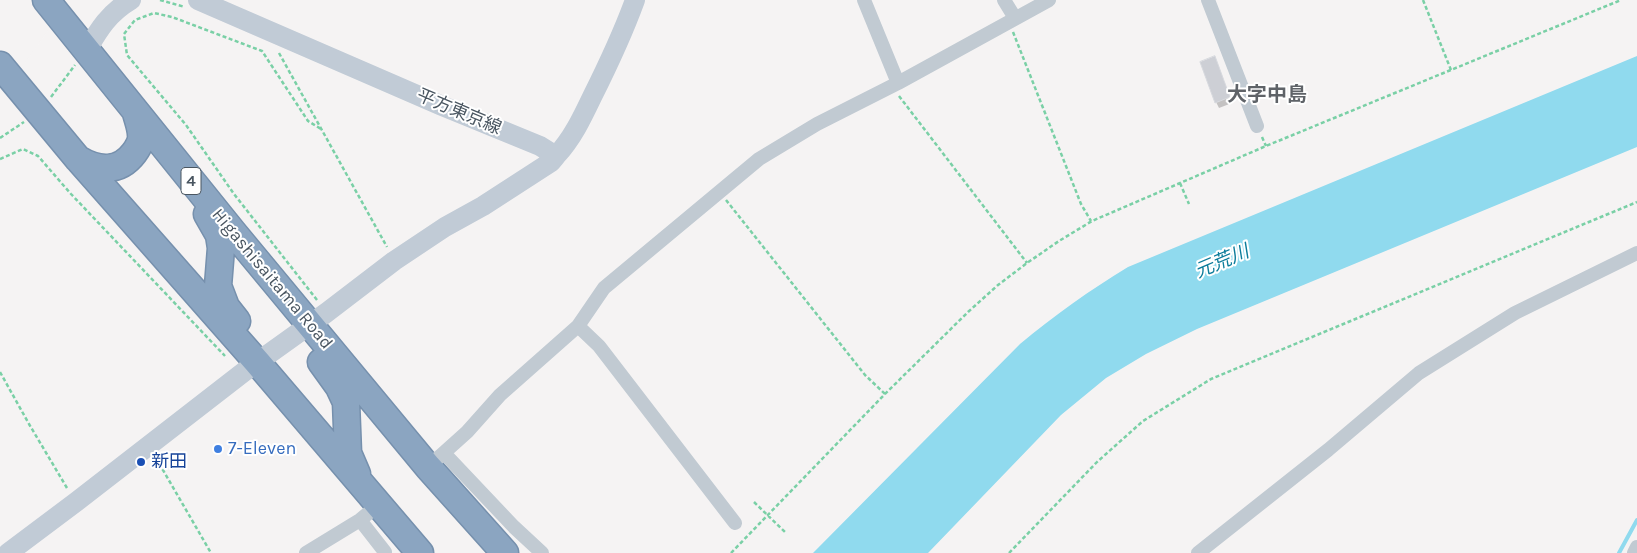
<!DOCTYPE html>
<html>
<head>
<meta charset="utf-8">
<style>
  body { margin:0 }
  canvas { display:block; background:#f5f3f3 }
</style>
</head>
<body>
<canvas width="1637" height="553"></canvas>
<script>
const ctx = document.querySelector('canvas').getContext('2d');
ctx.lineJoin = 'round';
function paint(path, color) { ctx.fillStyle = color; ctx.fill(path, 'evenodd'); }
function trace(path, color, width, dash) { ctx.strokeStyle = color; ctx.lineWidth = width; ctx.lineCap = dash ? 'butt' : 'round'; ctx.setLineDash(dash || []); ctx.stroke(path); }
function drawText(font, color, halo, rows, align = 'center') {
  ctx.font = font + ' Karla,"Noto Sans JP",sans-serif'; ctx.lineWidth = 4; ctx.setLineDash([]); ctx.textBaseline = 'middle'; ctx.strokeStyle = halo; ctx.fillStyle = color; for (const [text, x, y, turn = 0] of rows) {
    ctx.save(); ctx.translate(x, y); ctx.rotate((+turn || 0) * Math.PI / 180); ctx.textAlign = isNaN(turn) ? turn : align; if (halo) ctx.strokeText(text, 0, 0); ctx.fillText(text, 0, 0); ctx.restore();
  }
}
paint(new Path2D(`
  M1637 56V147L1197 329 1146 354 1106 378 1061 415 928 553H813L1020 344C1055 315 1090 290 1128 267Z`), '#90daee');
paint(new Path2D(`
  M0 0H62L66 5 5 91 0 84Z`), '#f5f3f3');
paint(new Path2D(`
  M1217 63 1232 103 1219 108 1216 102Z`), '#0003');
trace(new Path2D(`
  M1619 553 1637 520`), '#90daee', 4);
const building = new Path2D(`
  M1215 56 1230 97 1215 103 1200 62Z`);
paint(building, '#cdcfd5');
trace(building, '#d7d9de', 1);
const highway = new Path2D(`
  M46 0 233 232 428 467 505 553
  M0 65 78 159 257 362 420 553
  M78 159C98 171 119 173 134 153 137 149 140 144 141 139 142 130 138 121 136 113
  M207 214 219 235 221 248 218 286 226 307 237 321
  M321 362 339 387 346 402 348 453 357 474`);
trace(highway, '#7690ad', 29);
trace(new Path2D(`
  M160 0 185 7
  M1423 0 1451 70
  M1013 32 1081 204 1091 221
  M279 53 387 247
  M899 96 1027 263
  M51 97 75 65
  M1262 137 1266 146
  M0 138 24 122
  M0 159 23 149 38 156 71 194 225 356
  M1180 183 1189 204
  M726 200 865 375 885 394
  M317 300 234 194 186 125 127 55 124 34 135 20 154 13 172 17 262 51 308 121 321 129
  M0 372 29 424 67 488
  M156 458 211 553
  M754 502 786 533
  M731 553 885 394 968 312 998 285 1027 263 1059 241 1092 221 1266 146 1621 0
  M1009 553 1097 462 1143 421 1211 379 1637 202`), '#7ad0a6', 2.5, [4, 2.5]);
trace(new Path2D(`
  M864 0 898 83
  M1004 0 1015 18
  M1208 0 1257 126
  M578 326 599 346 735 523
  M444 453 514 527 542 553
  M428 467 467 432 500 395 578 326 604 288 759 159 817 124 898 83 1049 0
  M360 520 385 552
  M306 553 360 520 378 505
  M1198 553 1328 450 1419 373 1515 313 1637 253
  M1634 553 1637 547`), '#c1cad2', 14);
trace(new Path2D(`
  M198 0 440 105 540 146 556 156C572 139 582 118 592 97 608 65 623 33 635 0
  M87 50C99 29 109 13 131 0
  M8 553 76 502 245 371 326 313 394 261 445 227 483 206 551 162 556 156`), '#c1cbd6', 20);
trace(highway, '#8ba5c1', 26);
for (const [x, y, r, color] of [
  [218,449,5,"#3f7fe0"],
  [141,462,5,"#1a4fb4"]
]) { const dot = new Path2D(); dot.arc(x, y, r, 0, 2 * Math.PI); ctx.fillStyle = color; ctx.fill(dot); trace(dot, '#fff', 2); }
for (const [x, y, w] of [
  [191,181,20]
]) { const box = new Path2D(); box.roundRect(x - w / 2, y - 13.5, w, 27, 4); ctx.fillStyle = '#fff'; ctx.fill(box); trace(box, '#4a5661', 1); }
drawText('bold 16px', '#4a5661', null, [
  ["4",191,181]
]);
drawText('18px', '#4a5661', '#fff', [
  ["平方東京線",459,112,23],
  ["Higashisaitama Road",272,279,50]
]);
drawText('18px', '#366cbe', '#fff', [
  ["7-Eleven",228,449]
], 'left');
drawText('18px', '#164399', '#fff', [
  ["新田",151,462]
], 'left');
drawText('italic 19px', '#0c7c9b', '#fff', [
  ["元荒川",1222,262,-23]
]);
drawText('bold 20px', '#5f6368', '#fff', [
  ["大字中島",1267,95]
]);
</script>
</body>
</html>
